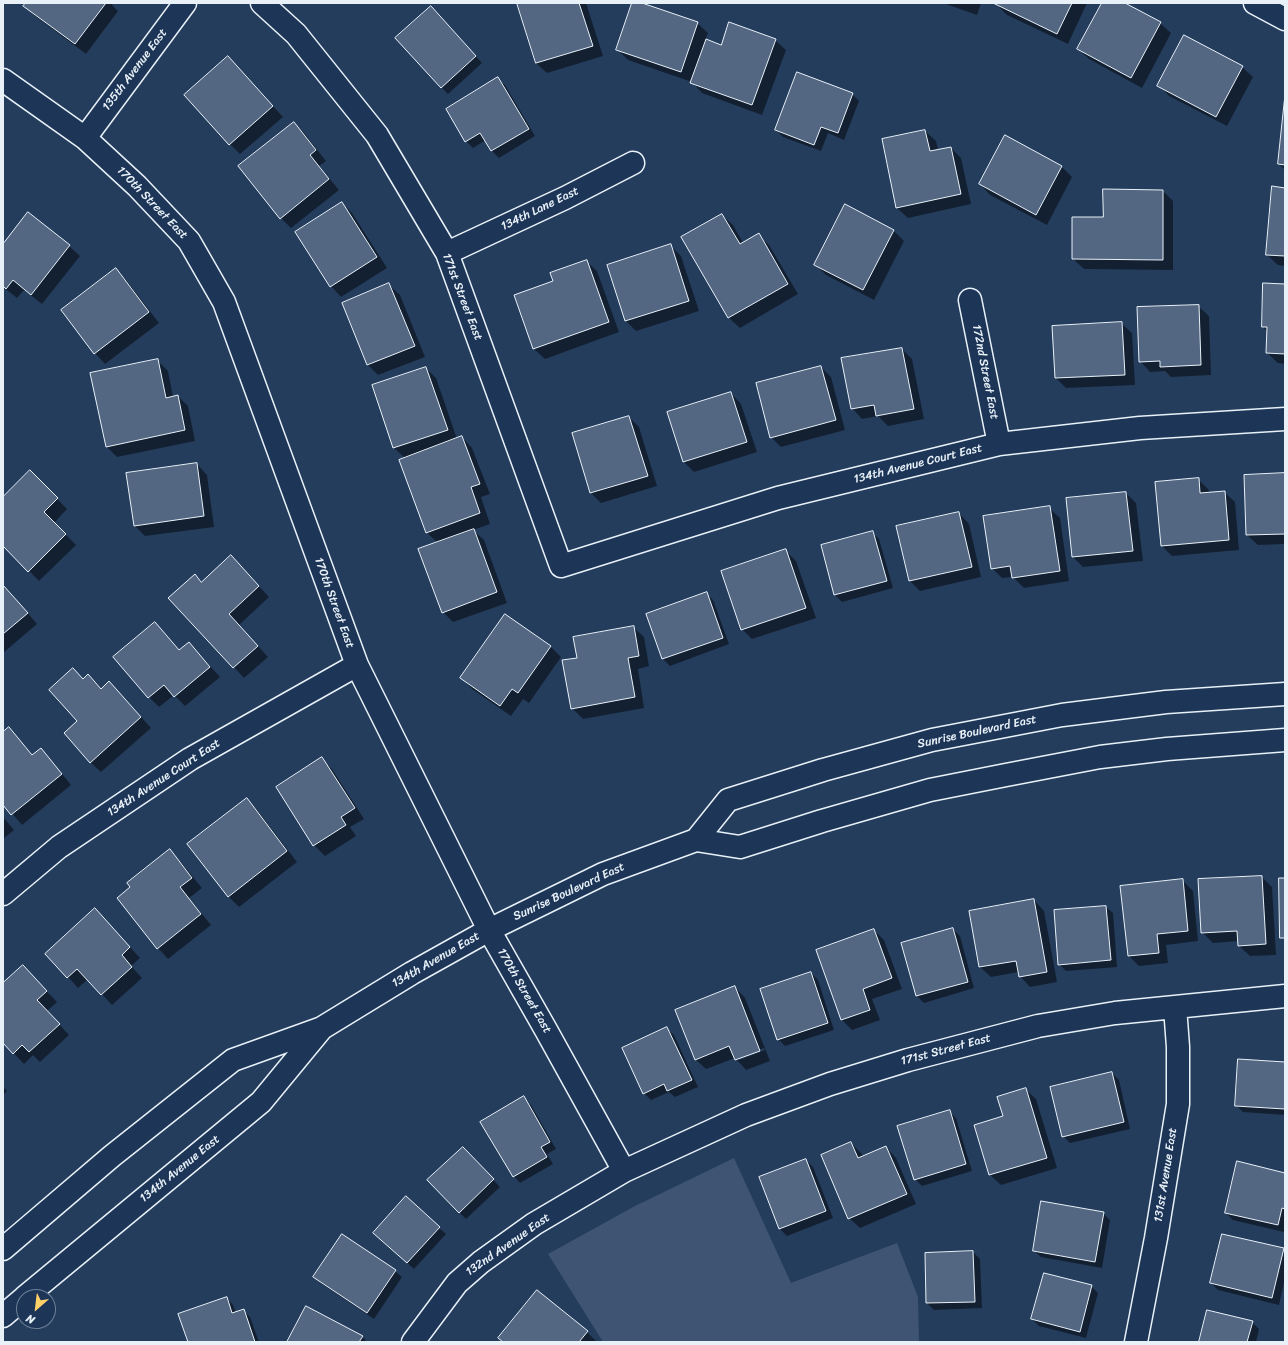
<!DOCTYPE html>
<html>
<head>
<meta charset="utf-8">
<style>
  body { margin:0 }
  #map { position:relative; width:1288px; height:1345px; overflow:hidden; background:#253d5d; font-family:Sriracha,sans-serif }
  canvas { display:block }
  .frame { position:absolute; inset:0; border:4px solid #e8f1f8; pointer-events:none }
  .north { position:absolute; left:16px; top:1289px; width:40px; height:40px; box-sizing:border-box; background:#1d3557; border:1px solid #6e8097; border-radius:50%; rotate:208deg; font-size:11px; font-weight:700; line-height:16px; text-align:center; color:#e8f1f8 }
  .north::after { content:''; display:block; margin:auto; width:14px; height:18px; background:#ffd166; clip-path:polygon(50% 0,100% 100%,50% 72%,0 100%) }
</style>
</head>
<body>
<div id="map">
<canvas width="1288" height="1345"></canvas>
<div class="frame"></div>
<div class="north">N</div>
</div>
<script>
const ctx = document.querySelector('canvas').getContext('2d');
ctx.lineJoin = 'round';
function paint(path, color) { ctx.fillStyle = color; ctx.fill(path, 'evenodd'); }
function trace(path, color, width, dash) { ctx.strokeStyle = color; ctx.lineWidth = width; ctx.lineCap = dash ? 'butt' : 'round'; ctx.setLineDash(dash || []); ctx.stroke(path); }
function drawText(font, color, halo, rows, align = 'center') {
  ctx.font = font + ' Sriracha,sans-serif'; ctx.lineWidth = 3; ctx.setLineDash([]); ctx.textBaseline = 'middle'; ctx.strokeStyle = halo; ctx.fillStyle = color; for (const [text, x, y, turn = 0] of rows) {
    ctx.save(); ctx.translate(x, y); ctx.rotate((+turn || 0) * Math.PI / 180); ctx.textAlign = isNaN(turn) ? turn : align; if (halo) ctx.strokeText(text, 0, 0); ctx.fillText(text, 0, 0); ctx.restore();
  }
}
paint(new Path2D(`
  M734 1158 791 1283 897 1243 918 1297 919 1342H603L548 1254 635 1206Z`), '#3e5472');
paint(new Path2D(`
  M27 3H113L112 5 118 11 86 54 35 16 24 6Z
  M521 3H586L603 56 547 73 536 63 518 4Z
  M633 3H639L697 23 708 33 705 40 722 46 775 40 786 50 762 115 702 93 692 82 628 60 618 50Z
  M943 3H981L977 15Z
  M997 3H1087L1068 44 1007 15 996 4Z
  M1103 3H1123L1160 23 1171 33 1142 88 1089 59 1078 49Z
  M438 14 482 63 448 94 441 87Z
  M1242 67 1253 77 1227 126 1169 96 1159 85Z
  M238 68 283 117 240 154 230 144Z
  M498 79 505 85 535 136 499 158 492 151 486 140 473 148 466 141 447 109Z
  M852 94 859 101 844 140 828 133 821 151 783 137 776 130Z
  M1285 102V170L1279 164Z
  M294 123 304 133 326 161 319 166 339 190 291 228 281 218Z
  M925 131 936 141 938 150 951 148 961 158 971 204 908 218 897 208Z
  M1005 136 1062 167 1072 177 1047 225 990 195 980 184Z
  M1285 189V266L1278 265 1267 255Z
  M1163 191 1173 201V270L1084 269 1073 259Z
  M342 203 352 213 387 268 341 297 331 286Z
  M846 206 894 231 904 241 874 300 826 275 815 264Z
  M28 213 69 246 80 256 42 304 24 290 17 298 3 287V242L5 243Z
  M722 215 733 225 743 243 758 235 769 245 798 294 740 328 729 318 682 238Z
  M671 246 681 256 699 311 636 331 626 321 608 266Z
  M586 261 597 271 619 332 545 359 534 349 554 282Z
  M116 270 126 280 159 323 105 364 95 353 62 311Z
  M389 285 400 295 425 357 378 375 368 365 343 303Z
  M1285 285V364L1278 363 1267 353 1268 332 1263 327Z
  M1198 306 1209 316 1211 375 1171 377 1165 371 1150 372 1140 361Z
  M1121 323 1132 333 1135 385 1066 388 1056 378 1053 327Z
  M902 349 912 359 924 419 888 426 878 416 862 419 852 408Z
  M157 360 168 371 173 397 178 396 188 406 195 441 117 457 106 446Z
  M821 367 831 377 845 430 781 447 771 437Z
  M426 368 436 378 457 439 462 437 472 448 490 494 481 497 490 524 473 530 484 540 507 603 453 622 443 612 438 543 427 533 400 460 405 458 394 448 373 386Z
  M731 393 741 404 757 452 694 472 684 462Z
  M629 417 639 427 657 486 601 503 591 493Z
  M197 464 207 475 214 527 145 536 135 526Z
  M30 471 67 509 54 523 76 545 39 581 3 544V498Z
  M1285 474V544L1258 545 1247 535Z
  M1198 479 1209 490V493L1224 492 1235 502 1239 550 1172 556 1162 546 1156 483Z
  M1126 493 1136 503 1143 561 1083 567 1073 557Z
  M1049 508 1060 518 1069 581 1024 588 1013 577 1002 578 992 568Z
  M959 513 969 524 981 577 920 591 910 581Z
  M872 532 879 539 893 588 842 602 835 595 822 546Z
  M785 550 796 561 816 618 752 639 742 629Z
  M241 567 269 597 239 625 268 657 244 678 170 598 195 575 202 582Z
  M3 584 37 624 3 653Z
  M706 593 713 600 729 644 670 666 663 659 647 614Z
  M155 623 180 651 189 643 220 677 185 706 174 695 159 707 149 697Z
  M633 627 644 637 649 666 638 669 644 708 583 719 572 708 578 658Z
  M550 646 561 657 529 703 523 699 511 716 472 689 462 678Z
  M88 675 102 689 120 693 151 728 101 772 90 762 79 721 83 680Z
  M9 728 33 756 41 750 51 760 71 785 22 825 3 803V733Z
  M322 759 332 769 364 819 350 827 356 836 325 856 314 845 277 788Z
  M247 800 257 810 297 862 239 907 228 896Z
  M3 817 14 830 3 839Z
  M170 850 180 861 202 888 189 898 211 925 168 959 158 948 118 898Z
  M1262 877 1272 887 1276 955 1250 956 1239 946V941L1213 943 1202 932Z
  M1182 880 1193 891 1198 941 1166 945 1168 963 1139 966 1129 956Z
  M1034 900 1044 911 1057 982 1030 987 1020 976 1019 972 991 977 980 967 970 912Z
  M1106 907 1113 913 1117 967 1066 971 1059 964Z
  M105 920 140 958 131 966 142 978 112 1005 88 979 78 988 68 977Z
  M953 929 960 936 974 988 924 1003 917 996Z
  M874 930 884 940 902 989 872 999 880 1020 852 1030 842 1020 817 950Z
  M811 973 818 980 834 1030 785 1046 778 1039Z
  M33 977 57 1002 47 1011 69 1035 40 1062 33 1055 24 1064 3 1042V985Z
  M735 987 745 998 770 1061 746 1070 735 1058 706 1069 695 1059ZM764 1048 765 1050 739 1060V1057Z
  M667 1029 674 1035 698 1087 675 1097 669 1092 651 1100 644 1093Z
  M1285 1063V1115L1243 1112 1236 1105Z
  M1112 1073 1119 1080 1130 1129 1070 1143 1063 1136Z
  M3 1087 7 1091 3 1095Z
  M1025 1089 1036 1099 1057 1168 1001 1185 990 1175 975 1125 1004 1117Z
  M524 1098 531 1105 556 1149 547 1154 553 1164 520 1183 514 1176Z
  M949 1111 956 1118 972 1171 922 1186 915 1179Z
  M851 1143 862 1154 863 1157 886 1147 896 1158 916 1204 860 1228 849 1218Z
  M463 1148 500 1187 466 1219 459 1212Z
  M806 1160 813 1167 833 1218 787 1236 780 1229 760 1178Z
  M1285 1174 1284 1232 1233 1220 1226 1213Z
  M1103 1213 1110 1220 1102 1268 1041 1257 1034 1251Z
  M439 1228 446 1234 414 1269 381 1240Z
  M1283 1249 1285 1251V1278L1279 1305 1218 1290 1211 1283Z
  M973 1252 980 1259 982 1308 934 1310 927 1303 926 1254Z
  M395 1271 402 1277 374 1319 322 1284 315 1277Z
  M1091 1286 1098 1293 1086 1338 1039 1326 1032 1319Z
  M227 1298 233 1305 236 1313 243 1310 250 1317 259 1342H189Z
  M1252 1322 1259 1329 1256 1342H1200Z
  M587 1332 597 1342H504Z
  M362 1336 367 1342H288Z`), '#0007');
const building = new Path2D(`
  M26 3H106L75 44 23 6Z
  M517 3H579L593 46 536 63Z
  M632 3H642L698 22 681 72 616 50Z
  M996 3H1072L1057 34 995 4Z
  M1102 3H1125L1161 22 1131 78 1077 49Z
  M431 6 476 56 441 88 395 38Z
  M729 22 776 39 752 105 690 83 706 39 721 45Z
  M1184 35 1243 66 1216 117 1157 86Z
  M228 56 273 106 229 145 184 95Z
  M797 72 853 93 838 133 821 127 814 145 775 130Z
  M498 77 529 129 491 151 480 133 465 142 446 109Z
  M1285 95V165L1278 164Z
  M294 122 316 150 310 155 329 179 280 219 238 166Z
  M925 130 930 151 951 147 961 194 896 208 882 139Z
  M1005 135 1062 166 1036 215 979 184Z
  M1272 186 1285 188V256L1266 255Z
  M1103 189 1163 190V260L1072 259V217H1103Z
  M342 202 377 257 330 287 295 232Z
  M845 204 894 230 863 290 814 265Z
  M28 212 70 245 31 295 13 280 6 289 3 286V241L4 242Z
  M722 214 740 244 759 233 788 284 728 318 681 237Z
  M671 244 689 301 625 321 607 265Z
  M587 260 609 322 533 349 514 295 553 281 550 273Z
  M116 268 149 312 94 354 61 310Z
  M389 283 415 346 367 365 342 303Z
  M1263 283 1285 284V354L1266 353 1267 327H1262Z
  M1199 305 1201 365 1160 367V361L1139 362 1137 307Z
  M1122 322 1125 375 1055 378 1052 326Z
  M902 348 914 409 876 416 874 405 851 409 841 358Z
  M158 359 166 398 178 395 185 430 106 447 90 373Z
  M821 366 836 420 770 438 756 383Z
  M426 367 448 430 393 448 372 385Z
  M731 392 747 442 683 462 667 412Z
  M629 416 648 476 590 493 572 433Z
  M462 436 480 484 471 487 480 513 426 533 399 460Z
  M197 463 204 516 134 526 126 473Z
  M30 470 58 498 44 512 66 534 28 572 3 546V497Z
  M1285 473V534L1246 535 1244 475Z
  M1199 478 1200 493 1225 491 1229 540 1161 546 1155 482Z
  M1126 492 1133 551 1072 557 1066 498Z
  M1050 506 1060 571 1012 578 1010 566 991 569 983 516Z
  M959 512 972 567 909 581 896 526Z
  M474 529 497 592 442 613 418 549Z
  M873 531 887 581 834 595 821 545Z
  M786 549 806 608 741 630 721 571Z
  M231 555 259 586 229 614 258 646 233 668 168 598 195 574 201 582Z
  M3 585 28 613 3 634Z
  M707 592 723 638 662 659 646 614Z
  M505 614 551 646 518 693 512 689 500 706 460 678Z
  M155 622 179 650 189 642 210 667 174 697 164 685 148 698 113 657Z
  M634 626 639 656 628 658 635 697 571 709 562 660 577 658 573 637Z
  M73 668 83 679 88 674 101 689 109 681 141 717 90 763 64 733 77 721 49 690Z
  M9 727 32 755 41 748 62 774 11 815 3 805V732Z
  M322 757 355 808 341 817 346 825 313 846 276 787Z
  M247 798 287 851 228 897 187 844Z
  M170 849 192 878 180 887 201 914 157 949 117 898 130 887 127 883Z
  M1262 876 1266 944 1238 946 1237 931 1201 933 1198 879Z
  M1279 878H1285V938H1280Z
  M1183 879 1188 931 1157 934 1159 953 1128 956 1120 886Z
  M1034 899 1047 972 1019 977 1016 961 979 967 969 911Z
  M1106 906 1111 960 1058 965 1054 910Z
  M95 908 130 947 122 955 132 967 101 995 77 969 67 978 45 954Z
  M953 928 968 982 916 996 901 943Z
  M874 929 892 978 863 989 870 1010 841 1020 816 950Z
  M23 965 47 991 37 1000 60 1024 29 1052 22 1045 13 1054 3 1043V983Z
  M811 972 828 1023 777 1040 760 989Z
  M735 986 760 1051 735 1060 729 1046 695 1060 675 1010Z
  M667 1027 692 1080 667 1091 664 1084 643 1094 622 1048Z
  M1238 1059 1285 1062V1109L1235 1106Z
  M1112 1072 1124 1122 1062 1137 1050 1087Z
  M1026 1088 1047 1158 989 1175 974 1125 1003 1116 997 1097Z
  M524 1096 550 1142 541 1147 547 1157 513 1177 480 1122Z
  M950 1110 966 1164 914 1180 897 1126Z
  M851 1142 858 1158 886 1146 907 1194 848 1219 821 1155Z
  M463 1147 494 1179 459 1213 427 1180Z
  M806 1159 826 1211 779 1229 759 1177Z
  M1237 1161 1285 1173V1209L1282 1208 1278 1225 1225 1213Z
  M406 1196 440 1227 407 1263 373 1233Z
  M1041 1201 1104 1212 1095 1262 1033 1251Z
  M342 1234 396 1270 367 1313 313 1277Z
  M1222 1234 1284 1248 1272 1298 1210 1283Z
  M973 1251 975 1302 926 1303 925 1253Z
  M1044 1273 1092 1285 1080 1332 1031 1319Z
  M537 1290 588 1331 579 1342H503L498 1338Z
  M227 1297 232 1313 244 1309 255 1342H188L178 1314Z
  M306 1306 363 1336 359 1342H287Z
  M1207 1310 1253 1321 1247 1342H1199Z`);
paint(building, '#536782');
trace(building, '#e8f1f8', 1);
const minor = new Path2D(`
  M262 3 296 34 377 135 447 253 561 566 778 498 999 444 1140 428 1285 419
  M1255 3 1285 19
  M3 80 85 138 137 186 189 241 224 302 357 665 489 930 546 1030 624 1171
  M85 138 185 3
  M447 253 565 198 633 163
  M970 300 999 444
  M3 894 59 847 190 759 357 665
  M413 1342 457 1283 481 1262 534 1224 624 1171 746 1115 830 1084 908 1060 1038 1026 1115 1013 1285 996
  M1136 1342 1156 1238 1178 1104V1047L1175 1007`);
const tertiary = new Path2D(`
  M696 840 728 800 823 770 932 740 1062 715 1166 702 1285 694
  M3 1249 112 1156 233 1060 322 1028 412 973 489 930 603 874 696 840 740 847 822 821 930 790 1006 775 1100 757 1167 749 1285 740
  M25 1297 261 1102 322 1028
  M3 1316 24 1298`);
trace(minor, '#e8f1f8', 25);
trace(tertiary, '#e8f1f8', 25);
trace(minor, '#1d3557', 22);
trace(tertiary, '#1d3557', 22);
drawText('12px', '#e8f1f8', '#1d3557', [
  ["135th Avenue East",135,70,-53],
  ["170th Street East",152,203,46],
  ["134th Lane East",540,209,-26],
  ["171st Street East",462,297,69],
  ["172nd Street East",985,372,79],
  ["134th Avenue Court East",918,464,-14],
  ["170th Street East",334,603,70],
  ["Sunrise Boulevard East",977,732,-12],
  ["134th Avenue Court East",164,778,-33],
  ["Sunrise Boulevard East",569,892,-25],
  ["134th Avenue East",436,960,-30],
  ["170th Street East",524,991,60],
  ["171st Street East",946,1050,-15],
  ["134th Avenue East",180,1169,-39],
  ["131st Avenue East",1166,1175,-81],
  ["132nd Avenue East",508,1245,-35]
]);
</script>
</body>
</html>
